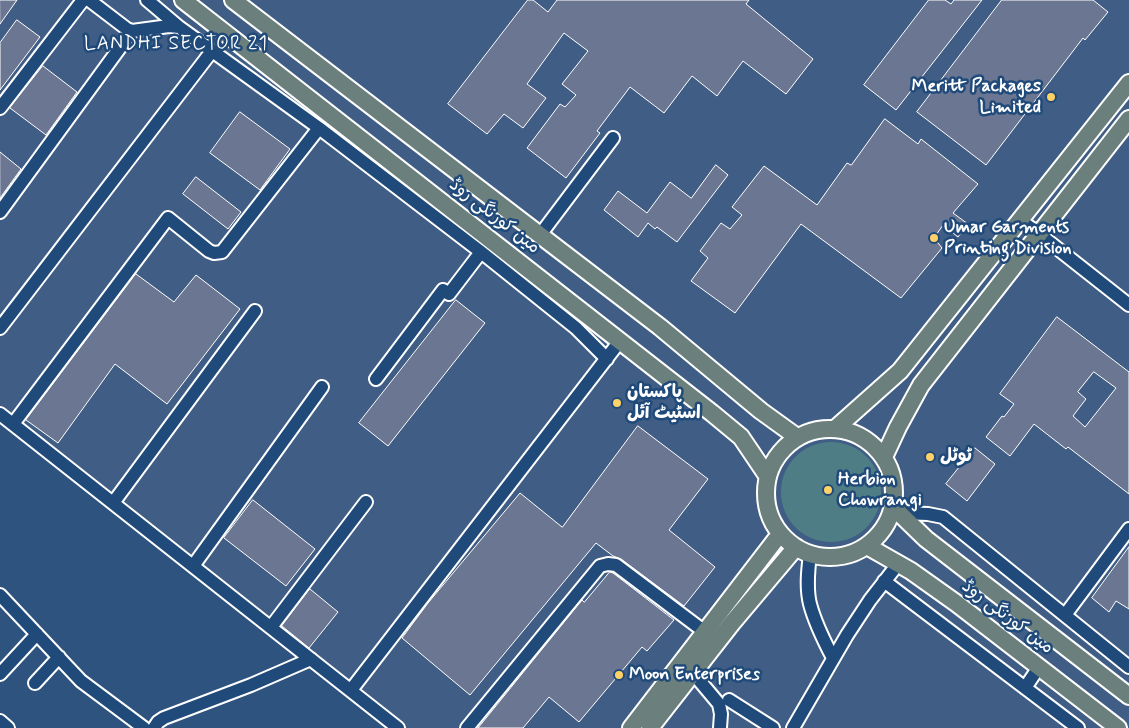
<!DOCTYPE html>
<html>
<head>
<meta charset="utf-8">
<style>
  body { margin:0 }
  canvas { display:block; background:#2e537f }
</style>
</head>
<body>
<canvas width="1129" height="728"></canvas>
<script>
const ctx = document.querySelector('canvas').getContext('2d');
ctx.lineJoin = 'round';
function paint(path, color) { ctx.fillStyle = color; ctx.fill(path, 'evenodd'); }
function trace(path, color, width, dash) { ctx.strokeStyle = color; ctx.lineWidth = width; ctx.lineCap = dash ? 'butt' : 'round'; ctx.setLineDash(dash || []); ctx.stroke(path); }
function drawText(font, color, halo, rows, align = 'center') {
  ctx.font = font + ' Mynerve,"Playpen Sans Arabic",sans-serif'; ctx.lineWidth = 5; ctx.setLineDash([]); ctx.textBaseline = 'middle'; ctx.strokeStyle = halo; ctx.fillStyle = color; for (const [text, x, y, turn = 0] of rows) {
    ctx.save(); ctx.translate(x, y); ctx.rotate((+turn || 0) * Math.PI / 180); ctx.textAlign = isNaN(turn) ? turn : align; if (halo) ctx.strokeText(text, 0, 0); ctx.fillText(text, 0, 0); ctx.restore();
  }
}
paint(new Path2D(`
  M0 0H1129V728H392L0 410Z`), '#405e85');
paint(new Path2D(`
  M781 492a50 50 0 1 1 100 0a50 50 0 1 1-100 0Z`), '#4f7d86');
const building = new Path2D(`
  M0 0H17L0 24Z
  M528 0H533L548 12 557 0H749L746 4 813 59 786 94 743 61 717 96 692 76 664 113 630 87 597 131 600 133 566 178 527 148 560 104 565 107 576 95 562 84 588 51 564 33 527 84 546 98 523 128 504 114 487 134 448 104Z
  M929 0H945L951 4 954 0H982L896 110 864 85Z
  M1002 0H1093L1108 12 1085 40 1083 38 986 165 917 112Z
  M17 20 40 37 0 90V43Z
  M43 66 77 92 46 135 10 108Z
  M240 112 290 149 260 190 210 153Z
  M885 119 918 144 921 139 978 184 953 213 968 224 958 237 943 225 934 238 942 248 901 298 801 224 735 313 691 281 708 258 700 251 721 223 730 229 742 215 732 207 764 166 817 205 847 163 851 165Z
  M0 152 21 169 0 198Z
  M716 165 728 175 677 242 657 227 655 229 648 223 638 237 604 210 618 191 647 213 670 182 691 198Z
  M196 177 241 212 228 229 183 194Z
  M136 274 174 302 196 275 240 309 167 404 115 364 58 443 26 420Z
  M456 300 485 323 388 446 359 423Z
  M1057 317 1129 372V494L1068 447 1066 449 1034 424 1010 456 986 437 1002 416 1004 417 1014 404 1000 394ZM1094 372 1116 388 1085 427 1073 416 1086 399 1078 392Z
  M638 426 708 479 669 530 715 567 684 606 621 559 613 556 596 543 470 695 402 638 428 603 520 493 562 527Z
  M975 448 995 464 967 501 946 484Z
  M253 500 315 549 286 586 224 538Z
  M1129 547V609L1116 601 1109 612 1092 598Z
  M610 572 613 573 674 620 647 651 642 647 579 722 549 697 523 728H478L582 600 584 602Z
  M310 589 338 612 309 648 282 626Z`);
paint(building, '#6b7692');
trace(building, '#fff', 1);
const minor = new Path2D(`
  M89 0 127 29 132 31 169 26 179 27
  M147 0 179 27 319 128 481 252 576 328 607 359
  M0 108 83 0
  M0 212 132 31
  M1020 220 1039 234 1129 305
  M540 235 613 138
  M0 328 212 51
  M376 379 443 290 449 294 481 252
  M0 414 398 728
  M13 424 168 218 209 251 214 253 222 252 319 128
  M113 503 255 311
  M900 513 928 514 943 517 1129 667
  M810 554C808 570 806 588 810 604 815 623 824 641 833 658
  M193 566 322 387
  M884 581 1078 728
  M0 595 81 681 144 728
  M1065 615 1129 529
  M271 627 366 502
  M693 673 719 704 721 714 720 728
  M0 674 37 634
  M35 683 59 657
  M1025 688 1039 667
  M351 690 620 341
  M729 700 773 728
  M0 721 8 728
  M154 728 158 722 164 718 251 685 311 659
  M467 728 600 566 608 564 616 565 705 632
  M793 728 847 635 870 600 898 564`);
const major = new Path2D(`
  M183 0 712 413 741 437 768 477
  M233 0 660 327 761 411 797 437
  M836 428 900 371 1129 83
  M766 493a64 64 0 1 1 128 0a64 64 0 1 1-128 0Z
  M884 457 898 427 921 385 1129 119
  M893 507 926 539 1129 696
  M867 546 911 571 956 603 1118 728
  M631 728 780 534
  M650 728 732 623 796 547`);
trace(minor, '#fff', 16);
trace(major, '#fff', 20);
trace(minor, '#1f4a7a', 12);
trace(major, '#6b7f7c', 16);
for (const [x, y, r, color] of [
  [1051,97,5,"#ffd166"],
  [934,238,5,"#ffd166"],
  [617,403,5,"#ffd166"],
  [930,457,5,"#ffd166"],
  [828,490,5,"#ffd166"],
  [619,675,5,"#ffd166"]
]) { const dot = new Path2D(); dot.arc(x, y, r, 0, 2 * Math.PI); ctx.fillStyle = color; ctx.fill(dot); trace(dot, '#1f4a7a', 2); }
drawText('bold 18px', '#fff', '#1f4a7a', [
  ["Meritt Packages",1041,87,"right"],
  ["Limited",1041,108,"right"],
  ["Umar Garments",944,228],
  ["Printing Division",944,249],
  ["پاکستان",627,393],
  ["اسٹیٹ آئل",627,414],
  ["ٹوٹل",940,457],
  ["Herbion",838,480],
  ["Chowrangi",838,501],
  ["Moon Enterprises",629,675]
], 'left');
drawText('18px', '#fff', '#1f4a7a', [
  ["مین کورنگی روڈ",494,217,38],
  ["مین کورنگی روڈ",1007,618,37]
]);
ctx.letterSpacing = '1px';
drawText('19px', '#fff', '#1f4a7a', [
  ["LANDHI SECTOR 21",176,45]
]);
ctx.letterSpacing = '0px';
</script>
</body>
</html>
